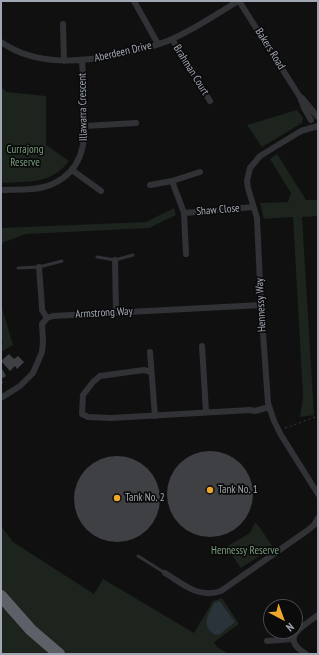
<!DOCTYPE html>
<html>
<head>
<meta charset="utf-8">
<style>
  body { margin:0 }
  #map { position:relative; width:319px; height:655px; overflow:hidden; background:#101011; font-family:"PT Sans Narrow",sans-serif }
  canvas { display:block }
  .frame { position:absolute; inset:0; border:2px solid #a1a7b2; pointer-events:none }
  .north { position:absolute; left:263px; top:599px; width:40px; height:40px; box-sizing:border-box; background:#0b0b0c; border:1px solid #47494e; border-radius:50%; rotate:139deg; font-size:11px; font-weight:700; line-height:16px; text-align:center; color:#a1a7b2 }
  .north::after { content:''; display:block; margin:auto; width:14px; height:18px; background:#eda82c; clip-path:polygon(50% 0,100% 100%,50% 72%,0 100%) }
</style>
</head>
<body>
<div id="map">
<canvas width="319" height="655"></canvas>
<div class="frame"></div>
<div class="north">N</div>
</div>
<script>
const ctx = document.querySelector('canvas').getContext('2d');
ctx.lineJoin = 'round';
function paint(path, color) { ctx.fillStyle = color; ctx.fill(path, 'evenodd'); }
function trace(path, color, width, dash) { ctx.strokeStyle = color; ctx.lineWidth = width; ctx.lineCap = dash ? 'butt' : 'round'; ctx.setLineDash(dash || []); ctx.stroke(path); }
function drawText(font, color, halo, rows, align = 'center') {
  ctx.font = font + ' "PT Sans Narrow",sans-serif'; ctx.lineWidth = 3.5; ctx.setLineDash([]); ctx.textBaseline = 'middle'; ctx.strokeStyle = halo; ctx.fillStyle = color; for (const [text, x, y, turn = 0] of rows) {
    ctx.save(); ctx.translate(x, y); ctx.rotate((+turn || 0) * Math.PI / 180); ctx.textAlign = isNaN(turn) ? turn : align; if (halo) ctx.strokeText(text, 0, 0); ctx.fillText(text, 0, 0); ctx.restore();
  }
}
paint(new Path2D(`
  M1 87 7 92 46 96V145L69 161C51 185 28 181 1 183Z
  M297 110 303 118 302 123 262 147 247 125Z
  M277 154 306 200H318V216L302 217 314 415 300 417 303 396 293 217 264 219 260 203 288 202 291 193 270 159Z
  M174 208 176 215 149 228 26 234 4 242 1 247V228L146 222Z
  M1 304 13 345 1 352V346L3 344 1 337Z
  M255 523 258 525 273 547 241 568 226 547 250 533Z
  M1 526 13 542 94 594 103 579 194 633 213 601 222 598 239 624 214 642 217 647 229 654H1Z`), '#1c241d');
paint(new Path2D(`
  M219 601 221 603 235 622 220 634 216 635C200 627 208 615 214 603Z`), '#2a3339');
paint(new Path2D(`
  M9 354 14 359 18 356 24 362 17 369 15 366 10 371 1 361Z
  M1 367 6 376 1 379 3 383 1 384Z
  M167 494a43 43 0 1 1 86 0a43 43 0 1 1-86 0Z
  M74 499a43 43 0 1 1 86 0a43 43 0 1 1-86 0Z`), '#3f4044');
trace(new Path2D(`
  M285 428 318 416`), '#37393d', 1, [2, 3]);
trace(new Path2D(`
  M97 257 115 260 133 255
  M18 268 39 267 62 261
  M138 556 165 573`), '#313236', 3);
trace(new Path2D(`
  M134 1 158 44
  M239 1 300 97 304 108 311 120
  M63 24 64 61
  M172 39 210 101
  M1 42C37 67 82 62 122 54 139 50 157 46 172 39 195 29 217 14 238 1
  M302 98 317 116
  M85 126 136 123
  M318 126 301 131 260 156 250 168 247 181 248 188 257 218 261 305 268 403 274 421 281 435 318 494
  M72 170 101 191
  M172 181 184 213 253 207
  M150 185 172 181 200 172
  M1 190C15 189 30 191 44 187 50 186 57 182 63 178 87 160 85 133 84 106 84 91 83 75 82 60
  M184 213 186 254
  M115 260 116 313
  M39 267 42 307V310L47 318
  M202 346 206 412
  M150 352 155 416
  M151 372 144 370 100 376 93 382 83 395 82 414 88 417 111 418 250 410 255 411 269 407
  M1 398 20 386 33 373 42 352 43 342 42 324 47 318 53 316 261 305
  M165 573C183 584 199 599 221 591L308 530 314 525 318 518
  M267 641 293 639
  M306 654C279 638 302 627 318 615`), '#313236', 6);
trace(new Path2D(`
  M1 596 31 630 59 654`), '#5d6067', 12);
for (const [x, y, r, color] of [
  [210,490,4,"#eda82c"],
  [117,498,4,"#eda82c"]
]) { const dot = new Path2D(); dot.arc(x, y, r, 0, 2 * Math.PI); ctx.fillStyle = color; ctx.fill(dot); trace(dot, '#0b0b0c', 1.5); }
drawText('11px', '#a1a7b2', '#0b0b0c', [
  ["Bakers Road",270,49,58],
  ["Aberdeen Drive",123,52,-13],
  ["Brahman Court",191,70,58],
  ["Illawarra Crescent",83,107,-91],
  ["Shaw Close",218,210,-5],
  ["Hennessy Way",261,305,-93],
  ["Armstrong Way",104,313,-3]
]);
drawText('11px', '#789d7a', '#0b0b0c', [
  ["Currajong",25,150],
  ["Reserve",25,163],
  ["Hennessy Reserve",245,551]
]);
drawText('11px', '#a1a7b2', '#0b0b0c', [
  ["Tank No. 1",218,490],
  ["Tank No. 2",125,498]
], 'left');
</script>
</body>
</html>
